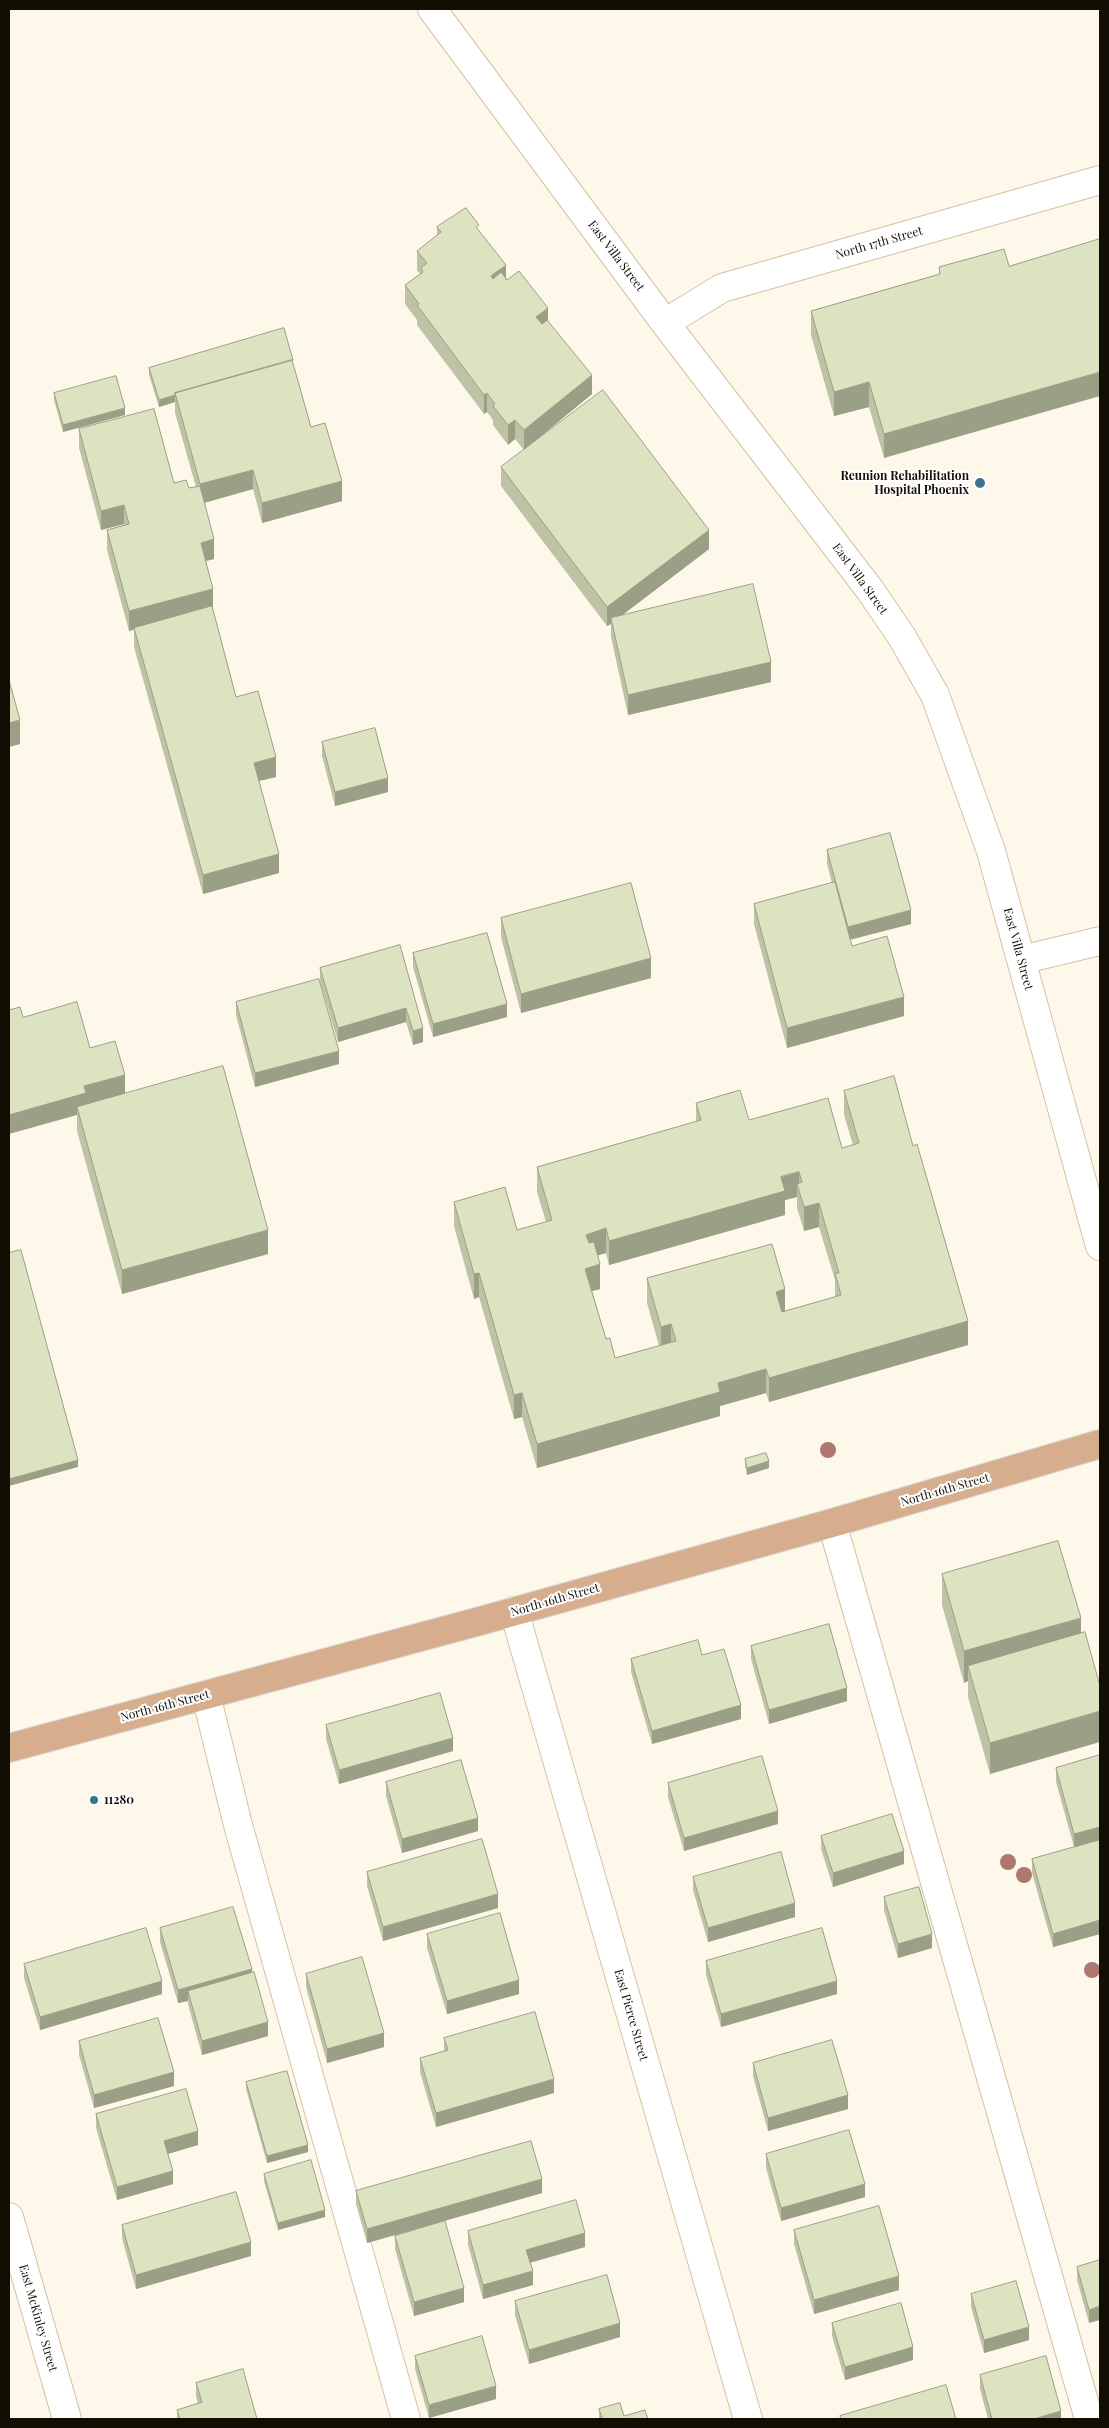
<!DOCTYPE html>
<html>
<head>
<meta charset="utf-8">
<style>
  body { margin:0 }
  #map { position:relative; width:1109px; height:2428px; overflow:hidden; background:#fef8eb; font-family:"Playfair Display",serif }
  canvas { display:block }
  .frame { position:absolute; inset:0; border:10px solid #130e04; pointer-events:none }
</style>
</head>
<body>
<div id="map">
<canvas width="1109" height="2428"></canvas>
<div class="frame"></div>
</div>
<script>
const ctx = document.querySelector('canvas').getContext('2d');
ctx.lineJoin = 'round';
function trace(path, color, width, dash) { ctx.strokeStyle = color; ctx.lineWidth = width; ctx.lineCap = dash ? 'butt' : 'round'; ctx.setLineDash(dash || []); ctx.stroke(path); }
function paint(path, color) { ctx.fillStyle = color; ctx.fill(path, 'evenodd'); }
function drawText(font, color, halo, rows, align = 'center') {
  ctx.font = font + ' "Playfair Display",serif'; ctx.lineWidth = 4; ctx.setLineDash([]); ctx.textBaseline = 'middle'; ctx.strokeStyle = halo; ctx.fillStyle = color; for (const [text, x, y, turn = 0] of rows) {
    ctx.save(); ctx.translate(x, y); ctx.rotate((+turn || 0) * Math.PI / 180); ctx.textAlign = isNaN(turn) ? turn : align; if (halo) ctx.strokeText(text, 0, 0); ctx.fillText(text, 0, 0); ctx.restore();
  }
}
const minor = new Path2D(`
  M432 9 665 323 870 590 902 637 935 695 991 851 1100 1246
  M665 323 722 288 1100 180
  M1021 960 1100 941
  M832 1523 1089 2419
  M514 1611 748 2419
  M206 1695 238 1825 406 2419
  M9 2217 67 2419`);
const major = new Path2D(`
  M9 1748 480 1621 832 1523 1100 1444`);
trace(minor, '#d2c3a3', 30);
trace(major, '#d9d8d7', 30);
trace(minor, '#fff', 28);
trace(major, '#d6ae8e', 28);
ctx.fillStyle = '#ad786f';
for (const [x, y] of [
  [828,1450],
  [1008,1862],
  [1024,1875],
  [1092,1970]
]) { ctx.beginPath(); ctx.arc(x, y, 8, 0, 2 * Math.PI); ctx.fill(); }
paint(new Path2D(`
  M437 227 479 230 506 278 548 321 592 394 524 450 515 439 508 445 493 425V420L487 412 484 414 417 325V320L405 304V285L420 274 417 270V251L437 235Z
  M1004 249 884 458 869 407 834 416 811 335V311L939 274V267Z
  M293 365 311 427 342 501 262 523 253 489 204 503 214 559 206 561 213 608H212L236 697 276 777 259 781 279 873 203 894 134 647V629L129 631 107 550V530L124 525V524L101 530 79 448V429L174 483 189 488 196 487 175 413V402L159 407 149 375V368Z
  M54 393 125 415 63 432 54 400Z
  M501 467 709 549 622 615 771 682 628 715 611 637V624L607 626 501 486Z
  M322 742 388 792 335 806 322 756Z
  M827 850 911 924 850 940 852 946 904 1016 787 1048 754 924V904L832 883 827 864Z
  M501 918 651 978 521 1013 501 937Z
  M400 945 423 1042 413 1045 406 1022 338 1042 320 981V968Z
  M413 953 507 1017 433 1037 413 967Z
  M236 1002 339 1064 255 1087 236 1015Z
  M23 1017 90 1048 125 1094 268 1254 122 1294 77 1131V1115Z
  M844 1091 968 1345 769 1402 766 1393 720 1406V1416L537 1468 522 1417 514 1419 479 1297 474 1299 454 1226V1202L517 1230 546 1222 537 1192V1167L696 1122V1103L749 1120 842 1148 853 1145 844 1115ZM797 1197V1208L804 1231 819 1227 835 1280V1297L785 1311 647 1278V1303L659 1346 615 1358 606 1339 592 1291 600 1289 598 1255 606 1253 609 1265 785 1215V1200Z
  M745 1459 769 1468 747 1475 745 1466Z
  M1058 1541 990 1774 968 1697V1681L964 1683 942 1605V1574Z
  M751 1646 847 1701 769 1724 751 1659Z
  M702 1655 741 1719 652 1744 631 1672V1659Z
  M326 1725 453 1751 339 1784 326 1739Z
  M1100 1755V1934L1053 1947 1032 1873V1859L1074 1847 1056 1782V1768Z
  M386 1782 478 1831 402 1853 386 1796Z
  M668 1783 778 1824 684 1851 668 1797Z
  M821 1836 904 1864 833 1887 821 1849Z
  M367 1872 498 1908 383 1941 367 1886Z
  M693 1877 795 1917 708 1942 693 1890Z
  M884 1897 932 1948 898 1958 884 1910Z
  M160 1928 252 1972 268 2036 202 2055 188 2004V2001L178 2003 160 1942Z
  M427 1934 519 1994 447 2014 427 1948Z
  M706 1961 837 1994 721 2027 706 1975Z
  M24 1964 162 1994 40 2030 24 1978Z
  M306 1974 384 2047 327 2063 306 1987Z
  M444 2038 554 2093 436 2127 420 2072V2058L444 2051Z
  M79 2041 174 2086 94 2108 79 2055Z
  M753 2063 848 2109 768 2131 753 2076Z
  M246 2082 308 2152 267 2163 246 2089Z
  M96 2114 198 2145 168 2154 173 2184 117 2200 96 2128Z
  M766 2154 865 2197 781 2221 766 2168Z
  M264 2174 325 2217 278 2230 264 2181Z
  M356 2191 542 2193 367 2243 356 2204Z
  M122 2225 251 2256 136 2289 122 2238Z
  M794 2230 899 2290 814 2314 794 2244Z
  M468 2231 585 2247 530 2262 533 2285 483 2299 468 2245Z
  M395 2236 464 2302 414 2316 395 2249Z
  M1100 2260 1089 2323 1077 2280V2267Z
  M971 2294 1029 2340 984 2353 971 2307Z
  M515 2301 620 2337 529 2364 515 2315Z
  M832 2323 913 2360 845 2380 832 2336Z
  M415 2356 496 2399 429 2418 415 2369Z
  M980 2375 1061 2419H988L980 2389Z
  M196 2383 257 2419H177V2410L198 2404 196 2396Z
  M599 2409 624 2416 599 2419Z`), '#bec3a5');
paint(new Path2D(`
  M506 265V284L491 295V276Z
  M548 308V328L536 337V317Z
  M1100 372V396L884 458V434Z
  M592 375V394L524 450V430Z
  M869 382V407L834 416V392Z
  M487 393V412L484 414V395Z
  M175 395V402L159 407V400Z
  M125 408V415L63 432V425Z
  M515 420V439L508 445V425Z
  M253 470V489L200 504V484Z
  M342 481V501L262 523V503Z
  M124 505V524L101 530V511Z
  M709 530V549L612 623 611 618V624L607 626V607Z
  M214 539V559L201 562V543Z
  M213 589V608L129 631V611Z
  M771 662V682L628 715V695Z
  M20 720V744L9 747V723Z
  M276 757V777L254 782V763Z
  M388 778V792L335 806V792Z
  M279 854V873L203 894V875Z
  M911 910V924L848 940V927Z
  M651 958V978L521 1013V994Z
  M904 997V1016L787 1048V1028Z
  M507 1004V1017L433 1037V1024Z
  M406 1008V1022L338 1042V1028Z
  M423 1028V1042L413 1045V1031Z
  M339 1051V1064L255 1087V1073Z
  M125 1075V1094L77 1107V1115L9 1134V1115L84 1086Z
  M799 1172V1191L797 1184V1197L785 1200V1215L609 1265V1241L781 1177Z
  M819 1203V1227L804 1231V1207Z
  M606 1228V1253L586 1259V1235Z
  M268 1230V1254L122 1294V1270Z
  M600 1264V1289L585 1293V1269Z
  M479 1273V1297L474 1299V1274Z
  M785 1289V1314L776 1316V1292Z
  M968 1321V1345L769 1402V1378Z
  M671 1324V1348L661 1351V1327Z
  M766 1369V1393L720 1406V1416L537 1468V1444L718 1383Z
  M522 1393V1417L514 1419V1395Z
  M78 1460V1467L9 1486V1479Z
  M769 1461V1468L747 1475V1468Z
  M1081 1618V1649L968 1666V1681L964 1683V1651Z
  M847 1688V1701L769 1724V1710Z
  M741 1705V1719L652 1744V1731Z
  M1100 1711V1742L990 1774V1743Z
  M453 1738V1751L339 1784V1770Z
  M778 1811V1824L684 1851V1838Z
  M478 1818V1831L402 1853V1839Z
  M1100 1827V1840L1074 1848V1834Z
  M904 1851V1864L833 1887V1873Z
  M498 1894V1908L383 1941V1927Z
  M795 1903V1917L708 1942V1928Z
  M1100 1920V1934L1053 1947V1934Z
  M932 1934V1948L898 1958V1944Z
  M252 1969V1982L188 1991V2001L178 2003V1990Z
  M519 1980V1994L447 2014V2001Z
  M162 1981V1994L40 2030V2017Z
  M837 1981V1994L721 2027V2014Z
  M268 2022V2036L202 2055V2041Z
  M384 2033V2047L327 2063V2049Z
  M174 2072V2086L94 2108V2095Z
  M554 2079V2093L436 2127V2113Z
  M848 2095V2109L768 2131V2118Z
  M198 2131V2145L164 2155V2141Z
  M308 2145V2152L267 2163V2156Z
  M173 2171V2184L117 2200V2187Z
  M542 2179V2193L367 2243V2229Z
  M865 2184V2197L781 2221V2208Z
  M325 2210V2217L278 2230V2223Z
  M585 2233V2247L526 2264V2250Z
  M251 2242V2256L136 2289V2275Z
  M533 2271V2285L483 2299V2285Z
  M899 2276V2290L814 2314V2300Z
  M464 2288V2302L414 2316V2302Z
  M1100 2306V2320L1089 2323V2310Z
  M620 2323V2337L529 2364V2350Z
  M1029 2327V2340L984 2353V2340Z
  M913 2347V2360L845 2380V2367Z
  M496 2386V2399L429 2418V2405Z
  M1061 2411V2419H1034Z`), '#9b9f86');
const building = new Path2D(`
  M466 208 479 225 476 227 506 265 491 276 493 279 501 272 507 280 519 271 548 308 536 317 542 324 547 320 592 375 524 430 515 420 508 425 493 406 495 404 487 393 484 395 417 305 419 304 405 285 423 272 421 268 427 263 417 251 441 232 437 227Z
  M1100 239V372L884 434 869 382 834 392 811 311 940 274 939 267 1004 249 1009 266Z
  M284 328 293 360 175 393V395L159 400 149 368Z
  M292 360 311 427 325 423 342 481 262 503 253 470 200 484 175 393Z
  M116 376 125 408 63 425 54 393Z
  M603 390 709 530 607 607 501 467Z
  M154 409 174 483 186 480 189 488 200 486 214 539 201 543 213 589 129 611 107 530 129 524 124 505 101 511 79 429Z
  M753 584 771 662 628 695 611 618Z
  M212 606 236 697 258 691 276 757 254 763 279 854 203 875 134 628Z
  M9 680 20 720 9 723Z
  M375 728 388 778 335 792 322 742Z
  M890 833 911 910 848 927 827 850Z
  M835 882 852 946 887 936 904 997 787 1028 754 904Z
  M631 883 651 958 521 994 501 918Z
  M487 933 507 1004 433 1024 413 953Z
  M400 945 423 1028 413 1031 406 1008 338 1028 320 968Z
  M319 979 339 1051 255 1073 236 1002Z
  M77 1002 90 1048 115 1041 125 1075 84 1086 86 1093 9 1115V1010L20 1007 23 1017Z
  M223 1066 268 1230 122 1270 77 1107Z
  M894 1076 913 1146 917 1144 968 1321 769 1378 766 1369 718 1383 720 1392 537 1444 522 1393 514 1395 479 1273 474 1274 454 1202 505 1187 517 1230 552 1220 537 1167 701 1120 696 1103 740 1090 749 1120 828 1098 842 1148 859 1143 844 1091ZM799 1172 802 1182 797 1184 804 1207 819 1203 839 1273H835L841 1295 782 1312 776 1292 785 1289 772 1244 647 1278 661 1327 671 1324 676 1341 615 1358 610 1338 606 1339 585 1269 600 1264 594 1242 589 1243 586 1235 606 1228 609 1241 785 1191 781 1177Z
  M21 1250 78 1460 9 1479V1253Z
  M766 1453 769 1461 747 1468 745 1459Z
  M1058 1541 1081 1618 964 1651 942 1574Z
  M829 1624 847 1688 769 1710 751 1646Z
  M1085 1632 1100 1686V1711L990 1743 968 1666Z
  M698 1640 702 1655 724 1649 741 1705 652 1731 631 1659Z
  M440 1693 453 1738 339 1770 326 1725Z
  M1100 1755V1827L1074 1834 1056 1768Z
  M762 1756 778 1811 684 1838 668 1783Z
  M461 1760 478 1818 402 1839 386 1782Z
  M892 1814 904 1851 833 1873 821 1836Z
  M482 1839 498 1894 383 1927 367 1872Z
  M1100 1840V1920L1053 1934 1032 1859Z
  M781 1852 795 1903 708 1928 693 1877Z
  M919 1887 932 1934 898 1944 884 1897Z
  M233 1907 252 1969 178 1990 160 1928Z
  M500 1913 519 1980 447 2001 427 1934Z
  M146 1928 162 1981 40 2017 24 1964Z
  M822 1928 837 1981 721 2014 706 1961Z
  M362 1957 384 2033 327 2049 306 1974Z
  M254 1972 268 2022 202 2041 188 1991Z
  M535 2012 554 2079 436 2113 420 2058 448 2050 444 2038Z
  M158 2018 174 2072 94 2095 79 2041Z
  M832 2040 848 2095 768 2118 753 2063Z
  M287 2071 308 2145 267 2156 246 2082Z
  M186 2089 198 2131 164 2141 173 2171 117 2187 96 2114Z
  M849 2130 865 2184 781 2208 766 2154Z
  M531 2141 542 2179 367 2229 356 2191Z
  M311 2160 325 2210 278 2223 264 2174Z
  M236 2192 251 2242 136 2275 122 2225Z
  M576 2200 585 2233 526 2250 533 2271 483 2285 468 2231Z
  M879 2206 899 2276 814 2300 794 2230Z
  M445 2221 464 2288 414 2302 395 2236Z
  M1100 2260V2306L1089 2310 1077 2267Z
  M607 2275 620 2323 529 2350 515 2301Z
  M1016 2281 1029 2327 984 2340 971 2294Z
  M901 2303 913 2347 845 2367 832 2323Z
  M482 2336 496 2386 429 2405 415 2356Z
  M1046 2356 1061 2411 1034 2419H992L980 2375Z
  M243 2369 257 2419H180L177 2410 202 2402 196 2383Z
  M946 2385 956 2419H841L840 2416Z
  M620 2403 624 2416 645 2410 648 2419H597L602 2418 599 2409Z`);
paint(building, '#dde3c0');
trace(building, '#9b9f86', 1);
for (const [x, y, r, color] of [
  [980,483,6,"#3b738d"],
  [94,1800,5,"#3b738d"]
]) { const dot = new Path2D(); dot.arc(x, y, r, 0, 2 * Math.PI); ctx.fillStyle = color; ctx.fill(dot); trace(dot, '#fff', 2); }
drawText('12px', '#130e04', '#fff', [
  ["North 17th Street",879,243,-16],
  ["East Villa Street",616,256,53],
  ["East Villa Street",860,579,54],
  ["East Villa Street",1018,949,75],
  ["North 16th Street",945,1490,-16],
  ["North 16th Street",555,1600,-16],
  ["North 16th Street",165,1706,-15],
  ["East Pierce Street",631,2015,74],
  ["East McKinley Street",38,2318,74]
]);
drawText('bold 12px', '#130e04', '#fff', [
  ["Reunion Rehabilitation",969,476],
  ["Hospital Phoenix",969,490],
  ["11280",104,1800,"left"]
], 'right');
</script>
</body>
</html>
